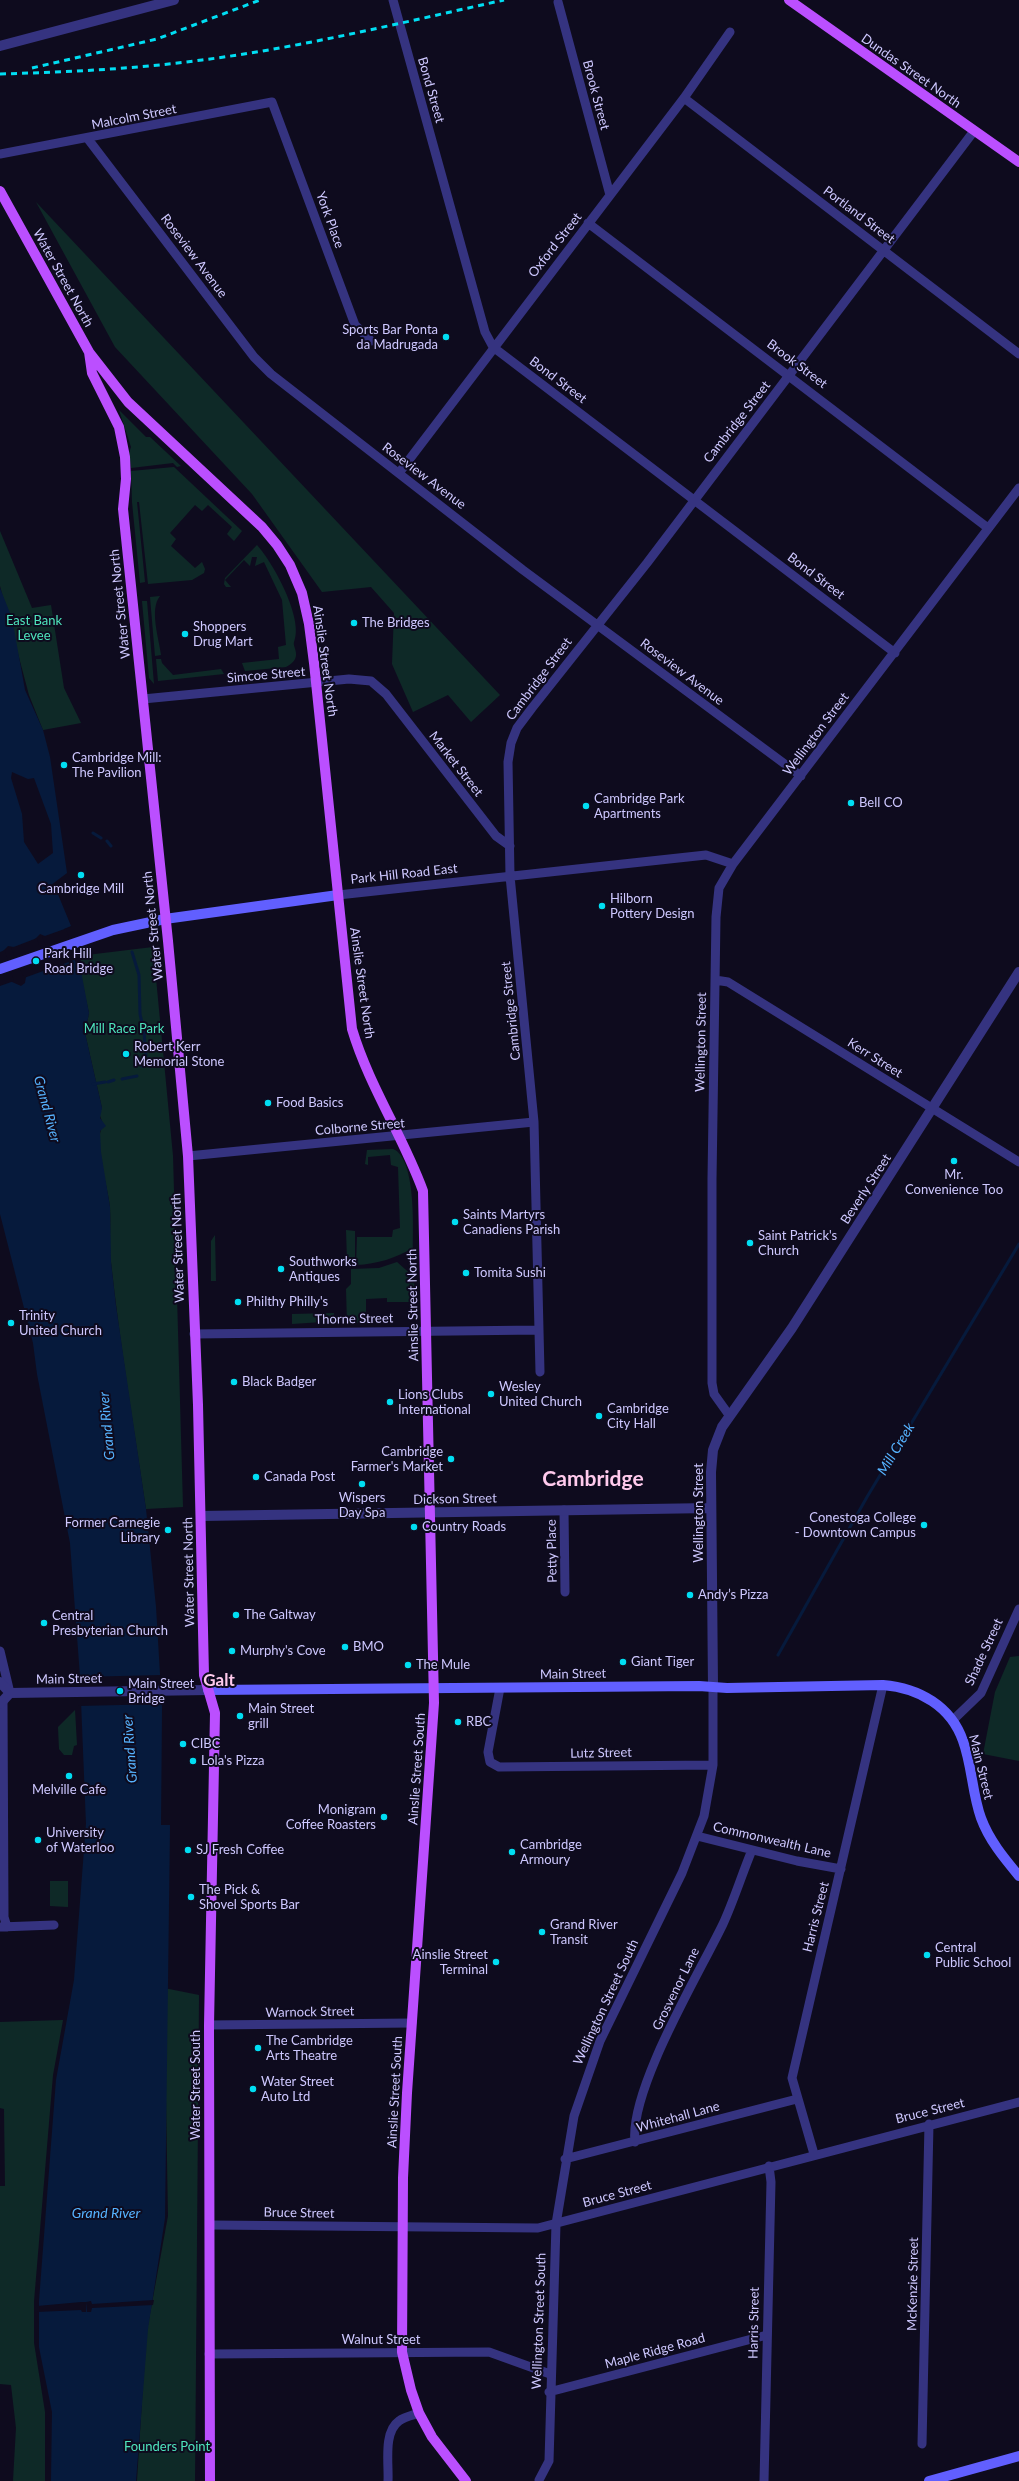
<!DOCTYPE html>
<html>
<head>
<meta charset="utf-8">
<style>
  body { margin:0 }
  canvas { display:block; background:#0e0b1e }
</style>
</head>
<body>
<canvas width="1019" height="2481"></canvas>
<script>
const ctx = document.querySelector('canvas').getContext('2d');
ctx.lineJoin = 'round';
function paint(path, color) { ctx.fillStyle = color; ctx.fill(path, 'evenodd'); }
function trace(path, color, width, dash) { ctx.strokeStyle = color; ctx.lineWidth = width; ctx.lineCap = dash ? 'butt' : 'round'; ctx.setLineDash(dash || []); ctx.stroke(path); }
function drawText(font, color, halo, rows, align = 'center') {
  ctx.font = font + ' Lato,sans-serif'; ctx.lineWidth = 4; ctx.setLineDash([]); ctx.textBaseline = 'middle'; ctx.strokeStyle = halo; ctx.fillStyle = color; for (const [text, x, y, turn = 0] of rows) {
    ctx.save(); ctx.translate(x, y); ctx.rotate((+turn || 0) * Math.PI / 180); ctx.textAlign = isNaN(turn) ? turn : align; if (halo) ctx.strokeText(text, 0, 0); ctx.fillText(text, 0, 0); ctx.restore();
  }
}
paint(new Path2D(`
  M36 202 500 695 471 722 448 695 413 712 392 664 394 613 371 587 322 592 252 494 115 347Z
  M119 410 146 437H150L181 466 177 467 173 463 131 468 129 453 131 447Z
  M174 467 242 531 234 541 227 534 232 527 208 505 202 511 195 505 170 533 176 539 171 546 195 568 202 562 205 569 204 573 192 580 148 584 139 502H137L145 582 140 583 132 502 131 471Z
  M0 531 32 608 51 605 64 688 81 723 43 730 29 695 0 586Z
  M257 545C274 564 304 619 294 642 292 647 304 658 286 667L245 671 242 663 279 659 278 647 286 645 282 600 264 562 255 566 257 557H252L250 566 244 560 225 580 231 587H226L224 584 225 578Z
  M160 596C149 609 159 639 161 655L155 656 150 597Z
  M142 601H147L154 684 149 678Z
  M156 659H161L162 663 173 675 221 669 224 674 158 681Z
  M153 947 173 1156 183 1507 146 1509C134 1427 120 1345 111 1262 109 1244 111 1226 110 1208 108 1182 92 1148 103 1124L99 1113 102 1108 85 1033 89 1013 78 963 87 955Z
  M393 1149C416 1158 413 1227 413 1248 395 1258 378 1264 356 1265L357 1237H392L393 1230 400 1228 398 1167 391 1165 390 1155 368 1157V1165L365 1164 367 1150Z
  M346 1230 355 1231V1260H347Z
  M215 1235 216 1281H211V1241Z
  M397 1262 414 1277 415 1302H387V1298L366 1299V1323H347L346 1289 351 1284V1269L379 1268Z
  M334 1313 333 1324 322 1322 292 1324V1314Z
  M1019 1656V1761L983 1754 995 1692 1010 1657Z
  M75 1710 77 1745 74 1746 72 1755H64L59 1749 58 1727Z
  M50 1881H68V1907L50 1906Z
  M164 1988 199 1995 195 2481H137L146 2336 168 2216Z
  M63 2020 53 2075 34 2301V2343L45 2412V2481H13L16 2428 11 2385 0 2384V2186H5L4 2109 0 2108V2022Z`), '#0e2927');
paint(new Path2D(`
  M0 588 12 618 25 690 43 730 50 757 67 873 51 885 55 893 57 892 71 926 64 929 75 961 81 971 89 1013 85 1033 102 1108 100 1118 106 1126 100 1131 101 1152 110 1207 111 1262 116 1306 146 1509 156 1607 162 1708 161 1825H170L165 2218 148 2329 136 2481H51L52 2412 39 2347V2301L56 2080 74 1980 86 1824 80 1676 70 1543 37 1374 33 1343 0 1214ZM12 772 28 779 34 778 51 824 53 853 38 864 24 842 22 814 11 778ZM40 934 45 936 57 966V971L52 975 45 972 34 940ZM8 946 14 947 26 977 25 983 21 986 12 982 3 951Z`), '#061a3c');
paint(new Path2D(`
  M73 926 66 929 77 959 55 967 42 937Z
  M37 938 46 970 24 978 11 948Z
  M5 950 14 981 0 986V952Z
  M162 1675 164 1704 78 1706V1677Z
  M154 2300 153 2305 92 2308 91 2312H87L86 2302 91 2301 92 2304Z
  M81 2302H86V2312H82L81 2310 37 2312V2306Z`), '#0e0b1e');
trace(new Path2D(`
  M93 833 101 838
  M107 841 111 846
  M132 952 139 975 140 1014 144 1032 146 1056 142 1066
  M122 1079 137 1076
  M108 1082 114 1080
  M93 1084 105 1082
  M778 1655 867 1497 1019 1244`), '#061a3c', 3);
trace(new Path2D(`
  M393 0 485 332 493 347 895 653
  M558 2 610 195
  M684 98 1019 354
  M88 139 254 357 271 374 523 570 801 776
  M0 154 272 102 355 325 371 341
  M588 223 988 528
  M399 473 684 98 730 32
  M143 699 349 679 371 681 386 694 496 836 510 846
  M338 895 706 855 733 864
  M715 980 728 982 1019 1162
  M188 1156 534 1122
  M194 1334 539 1330
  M540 1372 534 1122 510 876 508 762 511 743 517 728 532 708 647 563 974 131
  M729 1415 714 1394 712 1383V1179L716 917 719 888 733 864 1019 488
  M564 1510 565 1592
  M0 1651 10 1693
  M500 1688 488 1752 490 1762 499 1767 713 1765
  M3 1703 4 1917 7 1927
  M953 1720 981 1693 1019 1609
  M697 1836 797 1861 841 1869
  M0 1927 54 1925
  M209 2025 412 2023
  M635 2142C629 2090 699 1974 723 1924 734 1900 742 1874 752 1850
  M814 2154 792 2078 883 1685
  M565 2159 797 2099
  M210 2225 538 2228 1019 2102
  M209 2354 489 2352 550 2374
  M549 2392 767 2335
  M922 2444 929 2124
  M539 2480 549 2461 556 2224 574 2116 600 2041 682 1873 704 1816 713 1765V1687
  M388 2481C389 2464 383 2432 399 2421 404 2417 413 2415 419 2413
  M764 2481 771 2182 769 2166`), '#353380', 9);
trace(new Path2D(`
  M0 46 174 0
  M201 1516 711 1508
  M0 1682 10 1693
  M713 1687 711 1472 713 1450 722 1427 792 1328 1019 972
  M10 1693 208 1690
  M0 1704 10 1693`), '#353380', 10);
trace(new Path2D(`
  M0 969 113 930 165 919 338 895
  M208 1690 699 1686 727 1688 883 1685C919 1688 951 1706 963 1741 972 1765 972 1793 981 1818 989 1840 1004 1858 1019 1876
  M929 2481 1019 2456`), '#615fff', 10);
trace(new Path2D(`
  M789 0 1019 162
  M0 191 89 352 92 373 119 427 125 457 126 479 123 509 168 941 188 1156 198 1405 204 1675 215 1713 209 2025 210 2481
  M89 352 128 402 262 527 277 545 290 565 302 593 309 624 314 663 352 1029C369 1086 403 1136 423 1191L434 1703 407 2093 403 2178 402 2352 411 2390 419 2413 432 2437 466 2481`), '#bb4fff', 10);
trace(new Path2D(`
  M32 68 157 39 260 0
  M0 74C68 72 135 69 202 60 304 47 404 22 504 0`), '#00def3', 3, [6, 5]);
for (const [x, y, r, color] of [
  [446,337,4,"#00def3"],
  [354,623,4,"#00def3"],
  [185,634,4,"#00def3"],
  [64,765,4,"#00def3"],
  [851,803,4,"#00def3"],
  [586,806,4,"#00def3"],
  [81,875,4,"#00def3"],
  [602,906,4,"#00def3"],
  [36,961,4,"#00def3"],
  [126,1054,4,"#00def3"],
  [268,1103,4,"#00def3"],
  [954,1161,4,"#00def3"],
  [455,1222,4,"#00def3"],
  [750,1243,4,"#00def3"],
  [281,1269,4,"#00def3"],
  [466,1273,4,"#00def3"],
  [238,1302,4,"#00def3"],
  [11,1323,4,"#00def3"],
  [234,1382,4,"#00def3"],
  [491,1394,4,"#00def3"],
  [390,1402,4,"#00def3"],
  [599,1416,4,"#00def3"],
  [451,1459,4,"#00def3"],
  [256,1477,4,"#00def3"],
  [362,1484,4,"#00def3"],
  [924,1525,4,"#00def3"],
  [414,1527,4,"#00def3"],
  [168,1530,4,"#00def3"],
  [690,1595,4,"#00def3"],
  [236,1615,4,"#00def3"],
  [44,1623,4,"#00def3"],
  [345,1647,4,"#00def3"],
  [232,1651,4,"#00def3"],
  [623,1662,4,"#00def3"],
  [408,1665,4,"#00def3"],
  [120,1691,4,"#00def3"],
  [240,1716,4,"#00def3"],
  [458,1722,4,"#00def3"],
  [183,1744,4,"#00def3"],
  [193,1761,4,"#00def3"],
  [69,1776,4,"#00def3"],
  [384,1817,4,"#00def3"],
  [38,1840,4,"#00def3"],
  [188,1850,4,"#00def3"],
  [512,1852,4,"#00def3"],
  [191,1897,4,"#00def3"],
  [542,1932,4,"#00def3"],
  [927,1955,4,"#00def3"],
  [496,1962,4,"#00def3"],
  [258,2048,4,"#00def3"],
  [253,2089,4,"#00def3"]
]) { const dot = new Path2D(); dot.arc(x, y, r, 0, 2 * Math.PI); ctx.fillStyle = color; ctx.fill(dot); trace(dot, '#0e0b1e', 1.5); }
drawText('13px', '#cec8ff', '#0e0b1e', [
  ["Dundas Street North",911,71,35],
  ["Bond Street",431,90,74],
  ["Brook Street",596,95,75],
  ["Malcolm Street",134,117,-11],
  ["Portland Street",859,215,37],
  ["York Place",330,220,70],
  ["Oxford Street",555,245,-52],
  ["Roseview Avenue",194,256,53],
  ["Water Street North",63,278,61],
  ["Brook Street",797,364,37],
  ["Bond Street",558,380,37],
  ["Cambridge Street",737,422,-52],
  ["Roseview Avenue",424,476,37],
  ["Bond Street",816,576,37],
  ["Water Street North",120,604,-96],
  ["Ainslie Street North",325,661,82],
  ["Roseview Avenue",682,672,37],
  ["Simcoe Street",266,675,-5],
  ["Cambridge Street",539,679,-53],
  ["Wellington Street",816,734,-53],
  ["Market Street",456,764,52],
  ["Park Hill Road East",404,874,-6],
  ["Water Street North",153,926,-96],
  ["Ainslie Street North",362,983,82],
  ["Cambridge Street",511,1011,-96],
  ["Wellington Street",701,1042,-89],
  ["Kerr Street",875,1058,32],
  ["Colborne Street",360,1127,-5],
  ["Beverly Street",866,1189,-57],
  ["Water Street North",178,1248,-92],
  ["Ainslie Street North",413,1305,-91],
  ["Thorne Street",354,1319,-1],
  ["Dickson Street",455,1499,-1],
  ["Wellington Street",699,1513,-90],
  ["Petty Place",552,1551,-91],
  ["Water Street North",189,1572,-91],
  ["Shade Street",984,1652,-65],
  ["Main Street",573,1674,-1],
  ["Main Street",69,1679,-1],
  ["Lutz Street",601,1753,-1],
  ["Main Street",981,1767,76],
  ["Ainslie Street South",417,1769,-86],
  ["Commonwealth Lane",772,1840,13],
  ["Harris Street",816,1917,-76],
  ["Grosvenor Lane",676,1989,-64],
  ["Wellington Street South",606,2002,-65],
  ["Warnock Street",310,2012,-1],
  ["Water Street South",196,2085,-90],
  ["Ainslie Street South",395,2092,-87],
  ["Bruce Street",930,2111,-14],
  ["Whitehall Lane",678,2117,-15],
  ["Bruce Street",617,2194,-15],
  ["Bruce Street",299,2213,1],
  ["McKenzie Street",913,2284,-89],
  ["Wellington Street South",539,2321,-88],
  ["Harris Street",754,2323,-89],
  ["Walnut Street",381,2340],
  ["Maple Ridge Road",655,2351,-15]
]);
drawText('13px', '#cec8ff', '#0e0b1e', [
  ["Sports Bar Ponta",438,330,"right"],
  ["da Madrugada",438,345,"right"],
  ["The Bridges",362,623],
  ["Shoppers",193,627],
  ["Drug Mart",193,642],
  ["Cambridge Mill:",72,758],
  ["The Pavilion",72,773],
  ["Cambridge Park",594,799],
  ["Apartments",594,814],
  ["Bell CO",859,803],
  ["Cambridge Mill",81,889,"center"],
  ["Hilborn",610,899],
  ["Pottery Design",610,914],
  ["Park Hill",44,954],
  ["Road Bridge",44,969],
  ["Robert Kerr",134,1047],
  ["Memorial Stone",134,1062],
  ["Food Basics",276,1103],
  ["Mr.",954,1175,"center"],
  ["Convenience Too",954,1190,"center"],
  ["Saints Martyrs",463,1215],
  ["Canadiens Parish",463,1230],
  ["Saint Patrick's",758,1236],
  ["Church",758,1251],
  ["Southworks",289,1262],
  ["Antiques",289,1277],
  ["Tomita Sushi",474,1273],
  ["Philthy Philly's",246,1302],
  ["Trinity",19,1316],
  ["United Church",19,1331],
  ["Black Badger",242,1382],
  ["Wesley",499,1387],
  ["United Church",499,1402],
  ["Lions Clubs",398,1395],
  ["International",398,1410],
  ["Cambridge",607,1409],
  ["City Hall",607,1424],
  ["Cambridge",443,1452,"right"],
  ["Farmer's Market",443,1467,"right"],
  ["Canada Post",264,1477],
  ["Wispers",362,1498,"center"],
  ["Day Spa",362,1513,"center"],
  ["Conestoga College",916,1518,"right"],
  ["- Downtown Campus",916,1533,"right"],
  ["Former Carnegie",160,1523,"right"],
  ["Library",160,1538,"right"],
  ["Country Roads",422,1527],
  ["Andy’s Pizza",698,1595],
  ["The Galtway",244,1615],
  ["Central",52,1616],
  ["Presbyterian Church",52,1631],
  ["BMO",353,1647],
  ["Murphy's Cove",240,1651],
  ["Giant Tiger",631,1662],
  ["The Mule",416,1665],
  ["Main Street",128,1684],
  ["Bridge",128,1699],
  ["Main Street",248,1709],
  ["grill",248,1724],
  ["RBC",466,1722],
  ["CIBC",191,1744],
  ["Lola's Pizza",201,1761],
  ["Melville Cafe",69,1790,"center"],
  ["Monigram",376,1810,"right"],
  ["Coffee Roasters",376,1825,"right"],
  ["University",46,1833],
  ["of Waterloo",46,1848],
  ["Cambridge",520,1845],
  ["Armoury",520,1860],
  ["SJ Fresh Coffee",196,1850],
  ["The Pick &",199,1890],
  ["Shovel Sports Bar",199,1905],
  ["Grand River",550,1925],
  ["Transit",550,1940],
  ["Central",935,1948],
  ["Public School",935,1963],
  ["Ainslie Street",488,1955,"right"],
  ["Terminal",488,1970,"right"],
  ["The Cambridge",266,2041],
  ["Arts Theatre",266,2056],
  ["Water Street",261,2082],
  ["Auto Ltd",261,2097]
], 'left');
drawText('13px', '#4ee5bd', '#0e0b1e', [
  ["East Bank",34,621],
  ["Levee",34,636],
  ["Mill Race Park",124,1029],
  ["Founders Point",167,2447]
]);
drawText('italic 14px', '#56b3ff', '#0e0b1e', [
  ["Grand River",47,1109,75],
  ["Grand River",107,1426,-95],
  ["Mill Creek",896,1449,-59],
  ["Grand River",130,1749,-94],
  ["Grand River",106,2213]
]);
drawText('bold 17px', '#ffcaec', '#0e0b1e', [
  ["Galt",219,1681]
]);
drawText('bold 21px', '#ffcaec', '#0e0b1e', [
  ["Cambridge",593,1479]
]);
</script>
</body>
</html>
